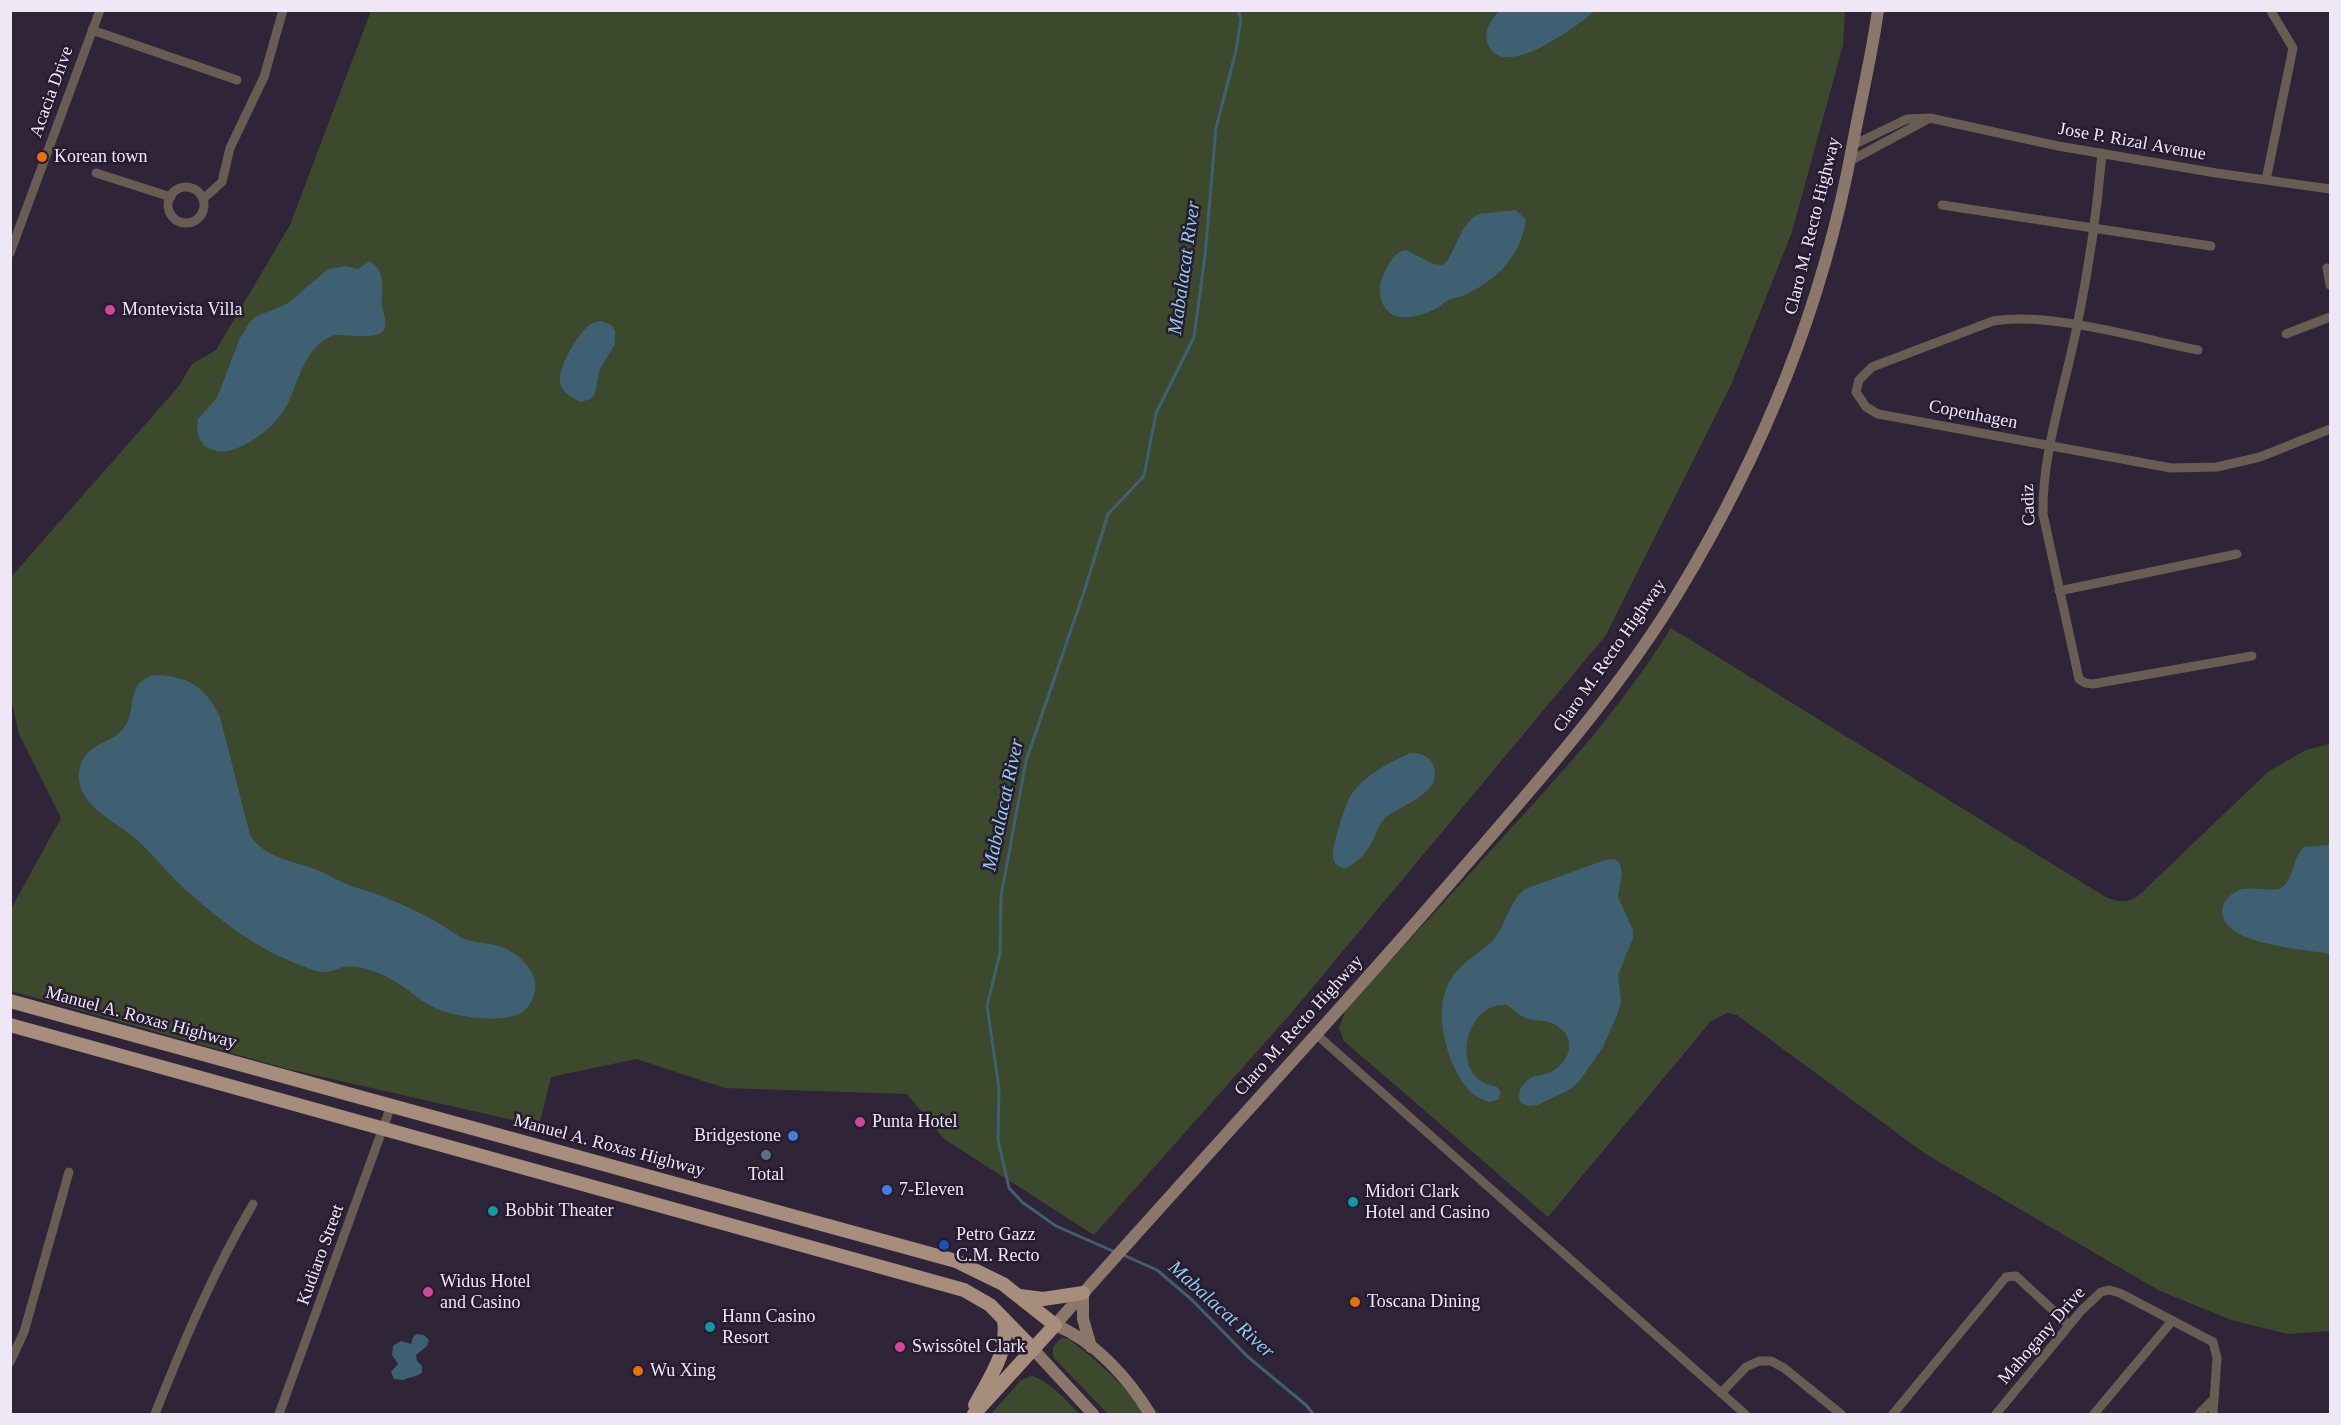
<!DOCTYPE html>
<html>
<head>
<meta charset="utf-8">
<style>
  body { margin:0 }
  #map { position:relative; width:2341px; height:1425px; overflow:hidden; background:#302439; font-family:Georgia,serif }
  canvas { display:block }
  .frame { position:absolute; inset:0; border:12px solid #efe7f5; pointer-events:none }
</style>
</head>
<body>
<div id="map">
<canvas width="2341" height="1425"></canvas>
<div class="frame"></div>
</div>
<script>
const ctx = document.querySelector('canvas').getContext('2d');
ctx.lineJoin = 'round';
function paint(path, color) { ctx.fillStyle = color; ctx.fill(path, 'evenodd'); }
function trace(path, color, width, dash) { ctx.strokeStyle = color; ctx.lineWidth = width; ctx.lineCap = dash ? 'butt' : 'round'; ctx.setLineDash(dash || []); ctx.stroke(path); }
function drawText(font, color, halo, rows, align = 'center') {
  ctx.font = font + ' Georgia,serif'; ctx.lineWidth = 5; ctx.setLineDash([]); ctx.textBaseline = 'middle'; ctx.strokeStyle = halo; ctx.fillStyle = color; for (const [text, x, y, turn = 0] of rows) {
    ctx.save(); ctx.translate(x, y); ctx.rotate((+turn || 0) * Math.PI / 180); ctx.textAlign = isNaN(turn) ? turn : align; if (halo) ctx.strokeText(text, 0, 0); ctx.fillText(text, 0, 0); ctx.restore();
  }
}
paint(new Path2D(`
  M371 11H1845L1843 45 1792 232 1731 385 1606 635 1293 1011 1094 1235 944 1139 907 1094 725 1088 636 1059 551 1077 539 1126 288 1069 11 991V909L61 818 19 734 11 698V577L179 386 192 364 216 350 290 225Z
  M1671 628 2104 896C2117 902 2126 904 2138 896L2269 771 2306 750 2330 744V1331L2288 1334 2231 1320 2158 1290 1924 1153 1737 1015 1727 1013 1711 1021 1548 1217 1344 1041 1339 1028 1346 1009C1398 952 1451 895 1503 837 1564 771 1623 705 1671 628Z
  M1061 1338 1069 1339C1098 1362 1124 1383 1144 1414H1108L1053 1357V1347Z
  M1032 1376C1051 1382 1066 1401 1080 1414H991L1021 1380Z`), '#3d492d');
paint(new Path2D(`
  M1499 11V10L1595 11C1578 25 1502 83 1488 44 1483 31 1491 20 1499 11Z
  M1516 210 1526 220C1521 257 1495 282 1462 296 1457 298 1452 298 1448 300 1443 303 1439 308 1433 310 1417 318 1390 324 1382 302 1378 291 1380 281 1385 271 1390 262 1395 251 1406 250L1433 264 1442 265 1448 260 1463 229 1473 217 1479 214Z
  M370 261C387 272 381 289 382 304 382 313 390 325 382 332 375 339 346 335 335 335 304 345 300 380 287 405 275 426 257 440 235 449 225 453 212 452 204 445 197 438 196 427 198 419L217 398 240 338 250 322 257 316 287 304 328 269 346 266 358 269Z
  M601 321 611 325 615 331V344L599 371 595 394 590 399 581 402C573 398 562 393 560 383 557 369 577 336 587 327 591 323 596 322 601 321Z
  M154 675C188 676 205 686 220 717L250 835C266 859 291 860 317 870 328 874 338 881 349 885 359 889 369 891 379 895 396 902 415 910 431 919 442 924 451 932 462 938 473 943 486 942 498 946 524 954 549 981 527 1008 513 1026 456 1017 437 1009 418 1001 404 984 385 976 374 971 357 965 344 967 338 968 331 972 324 972 315 972 303 966 295 963 254 947 220 920 187 891 169 875 154 855 136 839 117 822 79 807 79 776 80 743 109 746 123 729 139 710 123 684 154 675Z
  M1410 753C1419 753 1429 755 1433 765 1445 794 1399 805 1385 818 1379 823 1377 832 1374 838 1368 851 1359 862 1346 868 1338 868 1332 862 1333 853 1334 841 1345 802 1353 792 1367 774 1390 762 1410 753Z
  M2330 845V954C2308 949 2208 945 2224 903 2227 897 2235 891 2242 889 2254 887 2267 891 2279 889 2295 881 2291 859 2304 847Z
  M1614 859 1620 863 1622 874 1618 897 1633 930V938L1618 975 1621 1002 1619 1010 1603 1047 1578 1083 1569 1090 1537 1105 1529 1106 1521 1103 1519 1097C1519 1089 1523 1082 1531 1078 1536 1075 1543 1075 1549 1073 1572 1062 1578 1036 1554 1024 1545 1019 1535 1022 1526 1018 1519 1016 1514 1009 1507 1005 1473 1002 1454 1052 1476 1077 1481 1083 1490 1085 1497 1087L1500 1091 1499 1099 1490 1102C1474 1099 1464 1086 1457 1073 1441 1042 1431 992 1462 966 1472 956 1484 950 1494 939 1506 924 1509 902 1525 889L1605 860Z
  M417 1334 424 1335 429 1340 427 1346 416 1355 417 1361 422 1366V1373C416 1377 410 1377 403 1380L394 1379 391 1372 398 1364 392 1355 393 1346 401 1341 411 1344 413 1337Z`), '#3f6072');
trace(new Path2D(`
  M1115 1252 1056 1226 1022 1202 1009 1188 998 1140 999 1088 987 1006 1000 953 1001 896 1026 761 1085 589 1108 514 1144 476 1156 413 1194 337 1205 256 1216 128 1236 51 1241 19 1238 10
  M1121 1254 1157 1270 1191 1299 1248 1357 1306 1405 1313 1414`), '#3f6072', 3);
trace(new Path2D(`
  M92 30 237 80
  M1853 145 1907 119 1930 118 2058 146 2216 173 2330 189
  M2102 153C2097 212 2089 268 2077 326 2065 388 2042 451 2043 514L2079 679 2085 683 2093 684 2252 656
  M1850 161 1928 119
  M96 173 171 197
  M2266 180 2293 48 2272 13
  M168 205a18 18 0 1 1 36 0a18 18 0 1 1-36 0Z
  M203 199 222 182 230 148 264 77 283 10
  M1942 205 2211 246
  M10 253 100 10
  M2327 268 2330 285
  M2286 334 2330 317
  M2198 350C2142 339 2048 311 1993 321L1872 367 1859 380 1856 392 1866 407 1878 414 2171 468 2217 467 2260 457 2330 429
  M2059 591 2237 554
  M1317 1035 1745 1414
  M10 1362 24 1332 69 1172
  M1721 1393 1746 1367 1759 1361H1771L1784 1368 1841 1414
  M155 1414C183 1343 214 1270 253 1204
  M279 1414 391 1106
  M1893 1414 2006 1277 2016 1276 2069 1325
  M1996 1414 2081 1311 2101 1292 2109 1290 2120 1293 2213 1342 2217 1358 2213 1414
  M2094 1414 2172 1321
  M2199 1414 2214 1399`), '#695c53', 9);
trace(new Path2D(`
  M1083 1293V1319L1091 1347
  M1033 1349 1093 1414
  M1150 1414C1128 1378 1095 1341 1055 1325 1188 1174 1326 1027 1458 874 1536 784 1616 695 1678 593 1764 451 1823 306 1853 143 1861 99 1872 55 1878 10`), '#8c786a', 12);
trace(new Path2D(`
  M10 1001 956 1261 1003 1284 1055 1325 974 1414
  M10 1025 964 1290 990 1305 1033 1349
  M1020 1296 1043 1299 1083 1293
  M975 1405C990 1377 1009 1352 1004 1319`), '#a78d7b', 14);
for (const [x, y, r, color] of [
  [42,157,6,"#e8710a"],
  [110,310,6,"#d1479c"],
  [860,1122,6,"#d1479c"],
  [793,1136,6,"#3f7fe0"],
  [766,1155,6,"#5c6f8a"],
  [887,1190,6,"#3f7fe0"],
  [1353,1202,6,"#0f9aa8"],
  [493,1211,6,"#0f9aa8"],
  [944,1245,6,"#1a4fb4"],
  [428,1292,6,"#d1479c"],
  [1355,1302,6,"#e8710a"],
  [710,1327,6,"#0f9aa8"],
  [900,1347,6,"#d1479c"],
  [638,1371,6,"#e8710a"]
]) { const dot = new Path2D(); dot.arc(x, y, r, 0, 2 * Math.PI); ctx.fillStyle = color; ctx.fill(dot); trace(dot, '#261b2f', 2); }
drawText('18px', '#efe7f5', '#261b2f', [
  ["Acacia Drive",52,92,-70],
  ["Jose P. Rizal Avenue",2132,142,10],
  ["Claro M. Recto Highway",1813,226,-76],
  ["Copenhagen",1973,415,11],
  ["Cadiz",2029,505,-92],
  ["Claro M. Recto Highway",1610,656,-55],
  ["Manuel A. Roxas Highway",141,1018,15],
  ["Claro M. Recto Highway",1299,1026,-48],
  ["Manuel A. Roxas Highway",609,1146,15],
  ["Kudiaro Street",321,1255,-70],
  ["Mahogany Drive",2042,1336,-49]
]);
drawText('18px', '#efe7f5', '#261b2f', [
  ["Korean town",54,157],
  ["Montevista Villa",122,310],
  ["Punta Hotel",872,1122],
  ["Bridgestone",781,1136,"right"],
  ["Total",766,1175,"center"],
  ["7-Eleven",899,1190],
  ["Midori Clark",1365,1192],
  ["Hotel and Casino",1365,1213],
  ["Bobbit Theater",505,1211],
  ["Petro Gazz",956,1235],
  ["C.M. Recto",956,1256],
  ["Widus Hotel",440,1282],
  ["and Casino",440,1303],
  ["Toscana Dining",1367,1302],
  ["Hann Casino",722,1317],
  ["Resort",722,1338],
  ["Swissôtel Clark",912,1347],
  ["Wu Xing",650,1371]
], 'left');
drawText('italic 20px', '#8eccec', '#261b2f', [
  ["Mabalacat River",1185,268,-82],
  ["Mabalacat River",1004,805,-78],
  ["Mabalacat River",1221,1310,42]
]);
</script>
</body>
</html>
